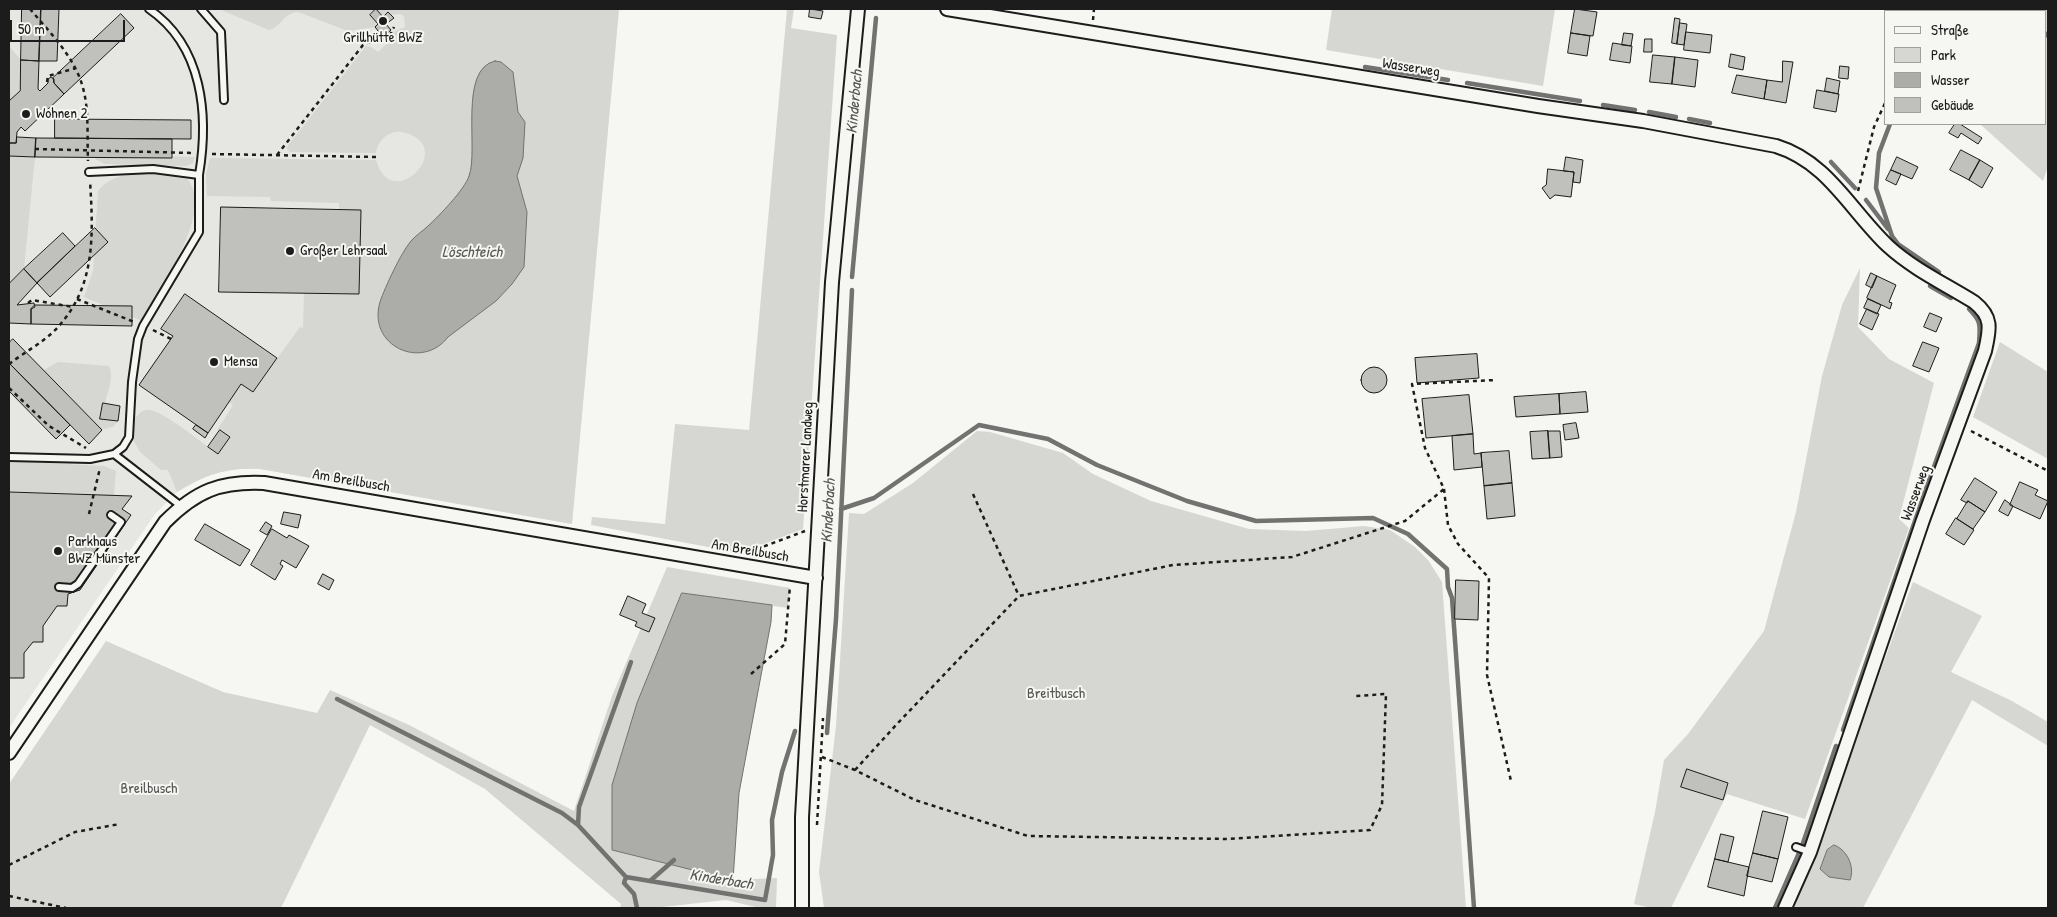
<!DOCTYPE html>
<html>
<head>
<meta charset="utf-8">
<style>
  body { margin:0 }
  #map { position:relative; width:2057px; height:917px; overflow:hidden; background:#f6f6f2; font-family:"Patrick Hand",sans-serif }
  canvas { display:block }
  .frame { position:absolute; inset:0; border:10px solid #1c1c1c; pointer-events:none }
  .legend { position:absolute; left:1884px; top:10px; width:162px; height:115px; box-sizing:border-box; background:#f6f6f2; border:1px solid #9f9f9c; margin:0; padding:6px 9px; list-style:none; font-size:15px; color:#1c1c1c }
  .legend li { display:flex; align-items:center; gap:10px; height:25px }
  .legend b { width:25px; border:1px solid #9f9f9c }
  .scale { position:absolute; left:10px; top:20px; width:115px; height:22px; box-sizing:border-box; border:2px solid #1c1c1c; border-top:0; padding-left:6px; font-size:15px; line-height:18px; white-space:nowrap; color:#1c1c1c; -webkit-text-stroke:4px #f6f6f2; paint-order:stroke }
</style>
</head>
<body>
<div id="map">
<canvas width="2057" height="917"></canvas>
<div class="frame"></div>
<ul class="legend">
<li><b style="height:6px;background:#f6f6f2"></b>Straße</li>
<li><b style="height:14px;background:#d6d6d2"></b>Park</li>
<li><b style="height:14px;background:#acaca9"></b>Wasser</li>
<li><b style="height:14px;background:#c0c0bd"></b>Gebäude</li>
</ul>
<div class="scale">50 m</div>
</div>
<script>
const ctx = document.querySelector('canvas').getContext('2d');
ctx.lineJoin = 'round';
function paint(path, color) { ctx.fillStyle = color; ctx.fill(path, 'evenodd'); }
function trace(path, color, width, dash) { ctx.strokeStyle = color; ctx.lineWidth = width; ctx.lineCap = dash ? 'butt' : 'round'; ctx.setLineDash(dash || []); ctx.stroke(path); }
function drawText(font, color, halo, rows, align = 'center') {
  ctx.font = font + ' "Patrick Hand",sans-serif'; ctx.lineWidth = 4; ctx.setLineDash([]); ctx.textBaseline = 'middle'; ctx.strokeStyle = halo; ctx.fillStyle = color; for (const [text, x, y, turn = 0] of rows) {
    ctx.save(); ctx.translate(x, y); ctx.rotate((+turn || 0) * Math.PI / 180); ctx.textAlign = isNaN(turn) ? turn : align; if (halo) ctx.strokeText(text, 0, 0); ctx.fillText(text, 0, 0); ctx.restore();
  }
}
paint(new Path2D(`
  M9 9H619L572 524 260 469H234L209 475 177 492 155 514 9 728Z`), '#e6e6e2');
paint(new Path2D(`
  M219 9H619L572 524 260 469C229 467 202 475 177 492L168 470H161L140 452 134 441V419C138 415 141 410 147 410 161 408 204 445 218 454L229 437 218 429 233 405 229 402 241 384 253 392 300 327 303 328 304 293 359 294 361 210H339V203L271 201 270 197 207 196 206 174 210 158 376 160C391 215 457 148 406 133 391 128 378 139 376 153L290 152 286 148 366 46 371 47 378 52 389 42 395 31 405 27 404 16 400 14 391 15 388 12 375 27 348 31 298 12C283 13 282 27 269 30Z
  M787 9H794L791 28 837 35 803 529 740 553 591 525 592 517 665 524 675 424 749 430Z
  M1332 9H1555L1543 86 1326 50Z
  M1989 9H2048V166L2043 181 1980 124H2046V11H1985Z
  M9 46 21 60 20 91 9 101Z
  M101 155 195 157 193 163 186 166 105 164 95 159Z
  M9 156 35 157 24 269 9 284Z
  M146 173 187 179C216 210 158 291 142 321L84 297 93 271 98 191C110 175 127 175 146 173Z
  M1860 268 1858 327 1889 359 1934 383 1899 519 1909 528 1805 819 1727 794 1671 908H1652L1634 904 1655 812 1664 760 1688 734 1764 631 1796 512 1822 376 1842 305Z
  M2000 342 2048 372V459L1973 417Z
  M58 362 109 366C116 380 103 403 100 419L118 421 113 427 99 430 86 438 79 434 76 420 58 421 31 388 33 376Z
  M977 431 990 432 1063 453 1093 474 1151 501 1249 529 1306 531 1364 526 1390 530 1415 547 1428 560 1442 582 1466 908H824L819 872 836 726 849 513 864 514 913 483Z
  M9 461 104 466 116 471 114 495 9 492Z
  M667 567 790 588 788 608 682 593 665 638 613 850 732 880 777 878 776 908H760L726 900 653 908H620L621 904 485 789 370 725 281 908H9V784L106 641 223 692 317 713 330 690 409 725 574 811 612 696Z
  M1913 582 1982 616 1951 672 2012 701 2048 722V746L1972 700 1863 908H1794Z`), '#d6d6d2');
const water = new Path2D(`
  M495 61 501 62 513 72 518 112 525 122 523 158 517 176 527 212 524 267 512 284 496 301 448 337C422 371 367 346 380 302 385 287 401 253 411 241 416 235 423 231 428 226 439 216 465 189 469 176 479 150 458 69 495 61Z
  M682 593 772 605 771 622 739 793 733 880 612 850V785L637 703Z
  M1834 845C1848 850 1855 868 1850 880L1829 877 1820 869 1827 850Z`);
paint(water, '#acaca9');
trace(water, '#727271', 1);
trace(new Path2D(`
  M2046 34 2048 36
  M1365 67 1448 80
  M1467 83 1580 101
  M1603 105 1635 110
  M1649 112 1676 117
  M1689 119 1710 123
  M1890 124 1879 153 1876 188 1892 236 1898 244 1939 272
  M1831 162 1855 188
  M1866 200 1888 229
  M852 277 876 18
  M1930 286 1951 298
  M841 509 874 498 979 425 1048 439 1097 465 1187 501 1256 521 1373 518 1408 534 1447 569 1448 587 1452 598 1474 908
  M337 699 562 813 578 825 626 877
  M1843 730 1927 486 1979 343C1980 326 1982 322 1969 309
  M827 733 836 619 852 290
  M578 825 579 807 631 662
  M1802 846 1836 746
  M650 881 674 860
  M637 908 634 894 624 883 626 877 765 900 773 855 772 820 782 772 795 731
  M1775 908 1799 853`), '#727271', 4.5);
const building = new Path2D(`
  M22 9H41L39 61 21 60Z
  M41 9H59L57 61H39Z
  M376 9 383 17 388 12 394 18 386 24 391 30 383 37 375 27 378 24 370 15Z
  M810 9 823 11 821 19 809 17Z
  M1575 9 1597 12 1593 36 1571 33Z
  M121 14 134 28 64 94 54 83 53 78Z
  M1675 18 1680 19 1677 44 1672 43Z
  M1680 23 1687 24 1684 45 1677 44Z
  M1686 32 1712 35 1710 53 1684 50Z
  M1571 33 1590 36 1587 56 1568 53Z
  M1624 33 1633 34 1631 46 1622 45Z
  M1645 39H1652V52H1644Z
  M1613 43 1632 46 1630 63 1610 60Z
  M1731 54 1745 57 1743 70 1729 67Z
  M1653 55 1675 57 1672 84 1650 82Z
  M1675 57 1698 60 1695 87 1672 84Z
  M21 60 39 61 38 89 40 91 48 83V79L51 77 54 79V83L64 94 25 131 21 127 17 132 16 143H9V101L20 91Z
  M1783 61 1793 62 1786 103 1764 99 1767 80 1782 82Z
  M1840 66 1849 67 1848 79 1839 78Z
  M1737 75 1767 80 1764 99 1732 93Z
  M1827 78 1840 81 1838 94 1825 91Z
  M1817 90 1839 94 1836 112 1814 108Z
  M55 119 191 120V139L55 138Z
  M1955 124H1960L1982 138 1978 144 1961 133 1958 138 1949 133Z
  M17 137 36 138 35 157 9 156V143H16Z
  M36 138 172 139V158L35 157Z
  M1961 150 1980 160 1969 180 1950 170Z
  M1566 157 1583 160 1580 183 1573 182 1574 172 1564 171Z
  M1897 157 1918 167 1912 179 1891 170Z
  M1980 160 1993 168 1982 188 1969 180Z
  M1548 169 1574 172 1571 197 1555 195 1550 199 1542 188 1546 185Z
  M1891 170 1901 174 1896 185 1886 180Z
  M221 207 361 210 359 294 219 292Z
  M95 228 108 242 50 297 37 283Z
  M63 233 75 246 37 283 24 269Z
  M24 269 37 283 17 305 34 303 35 307 31 309V324L9 323V284Z
  M1871 273 1877 276 1872 288 1866 285Z
  M1877 276 1896 285 1889 302 1892 303 1890 309 1867 298Z
  M185 294 277 358 253 392 241 384 208 433 139 385 173 336 161 329Z
  M1868 299 1881 305 1877 314 1864 308Z
  M35 305 132 306V326L31 324V309Z
  M1867 309 1879 314 1872 330 1860 324Z
  M1930 313 1942 318 1936 332 1924 327Z
  M13 339 102 430 89 444 9 363V343Z
  M1923 342 1939 348 1929 372 1913 366Z
  M1477 354 1479 378 1417 383 1415 358Z
  M9 363 70 425 56 439 9 391Z
  M1361 380a13 13 0 1 1 26 0a13 13 0 1 1-26 0Z
  M1586 392 1588 412 1560 414 1559 394Z
  M1559 394 1560 414 1516 417 1514 397Z
  M1469 395 1473 434 1426 438 1422 399Z
  M103 403 120 406 118 421 100 419Z
  M1576 423 1579 438 1565 440 1563 425Z
  M196 425 208 433 205 438 193 429Z
  M220 430 230 437 218 454 208 447Z
  M1548 431 1550 458 1532 459 1530 432Z
  M1548 431H1560L1562 457 1550 458Z
  M1473 434 1474 454 1481 453 1482 467 1454 470 1452 436Z
  M1509 451 1512 483 1484 486 1481 453Z
  M1975 478 1997 492 1985 512 1968 501 1967 503 1961 500Z
  M2020 482 2038 490 2035 495 2048 501 2040 519 2010 505Z
  M1512 483 1515 516 1487 519 1484 486Z
  M9 492 132 496 122 509 131 515 80 590 68 594 67 606H57L43 626V642H33L24 653V678H9Z
  M2005 500 2013 506 2008 516 1999 511Z
  M1968 501 1985 512 1973 529 1957 519Z
  M284 512 301 515 298 528 281 524Z
  M1956 518 1974 530 1964 545 1946 534Z
  M266 522 272 526 267 535 260 531Z
  M205 524 250 550 240 566 195 540Z
  M272 529 287 538 289 535 309 546 296 568 282 560 280 564 283 566 275 580 251 565Z
  M323 574 334 580 329 590 318 584Z
  M1456 580 1479 581 1478 620 1455 619Z
  M628 596 646 604 642 613 655 618 649 632 635 626 637 622 620 615Z
  M1687 769 1728 783 1723 800 1681 787Z
  M1763 811 1788 817 1778 859 1753 853Z
  M1721 834 1734 837 1728 862 1715 859Z
  M1753 853 1778 859 1772 882 1747 876Z
  M1715 859 1749 867 1744 896 1708 887Z`);
paint(building, '#c0c0bd');
trace(building, '#1c1c1c', 1);
const lane = new Path2D(`
  M149 9C203 46 209 115 199 175
  M201 9 221 32 224 100
  M114 454 181 506
  M9 457 90 459 114 454 123 447 129 437 132 382 138 339 143 326 199 232V175L153 169 89 172
  M59 587 72 588 78 584 121 522 111 515
  M1796 847 1810 852`);
const street = new Path2D(`
  M947 9 1538 106 1643 121 1776 146C1828 162 1850 210 1888 246 1913 269 1945 284 1974 302 1993 317 1990 329 1985 351L1923 520 1810 852 1785 908
  M9 753 165 522C196 491 220 481 264 483L816 578
  M802 908V817L832 282 858 9`);
trace(lane, '#1c1c1c', 10);
trace(street, '#1c1c1c', 16);
trace(new Path2D(`
  M30 9C51 34 77 59 84 92 89 113 87 139 88 161
  M1976 11 1980 9
  M1093 20 1094 9
  M47 82 48 76 76 68
  M35 149 192 153
  M212 154 376 157
  M277 155 363 45C376 38 388 44 394 27
  M1858 191 1874 127 1886 101
  M77 299 134 322
  M28 303 32 300 73 307
  M153 330 171 339
  M9 364C26 351 50 339 63 321 96 281 93 230 90 181
  M9 388 49 426 86 448
  M1971 431 2048 471
  M1444 489 1448 525 1458 544 1489 578 1487 675 1511 781
  M973 494 1019 596
  M89 514 100 468
  M749 552 805 531
  M751 674 785 644 790 586
  M822 757 855 770 915 800 1028 836 1228 839 1370 830 1382 805 1386 694 1355 696
  M855 770 897 724 1019 596 1173 565 1292 557 1405 521 1444 489 1425 448 1412 384 1496 380
  M817 825 823 718
  M9 865 75 832 120 824
  M9 896 66 908`), '#1c1c1c', 2.5, [4, 4]);
trace(lane, '#f6f6f2', 6);
trace(street, '#f6f6f2', 12);
for (const [x, y, r, color] of [
  [383,21,5,"#1c1c1c"],
  [26,114,5,"#1c1c1c"],
  [290,251,5,"#1c1c1c"],
  [214,362,5,"#1c1c1c"],
  [58,551,5,"#1c1c1c"]
]) { const dot = new Path2D(); dot.arc(x, y, r, 0, 2 * Math.PI); ctx.fillStyle = color; ctx.fill(dot); trace(dot, '#f6f6f2', 2); }
drawText('15px', '#1c1c1c', '#f6f6f2', [
  ["Grillhütte BWZ",383,38,"center"],
  ["Wohnen 2",36,114],
  ["Großer Lehrsaal",300,251],
  ["Mensa",224,362],
  ["Parkhaus",68,542],
  ["BWZ Münster",68,559]
], 'left');
drawText('15px', '#1c1c1c', '#f6f6f2', [
  ["Wasserweg",1411,68,9],
  ["Horstmarer Landweg",806,457,-87],
  ["Am Breilbusch",351,481,10],
  ["Wasserweg",1916,493,-70],
  ["Am Breilbusch",750,551,10]
]);
drawText('15px', '#545453', '#f6f6f2', [
  ["Breitbusch",1056,694],
  ["Breilbusch",149,789]
]);
drawText('italic 16px', '#565654', '#f6f6f2', [
  ["Kinderbach",855,102,-85],
  ["Löschteich",472,253],
  ["Kinderbach",829,511,-87],
  ["Kinderbach",721,880,9]
]);
</script>
</body>
</html>
